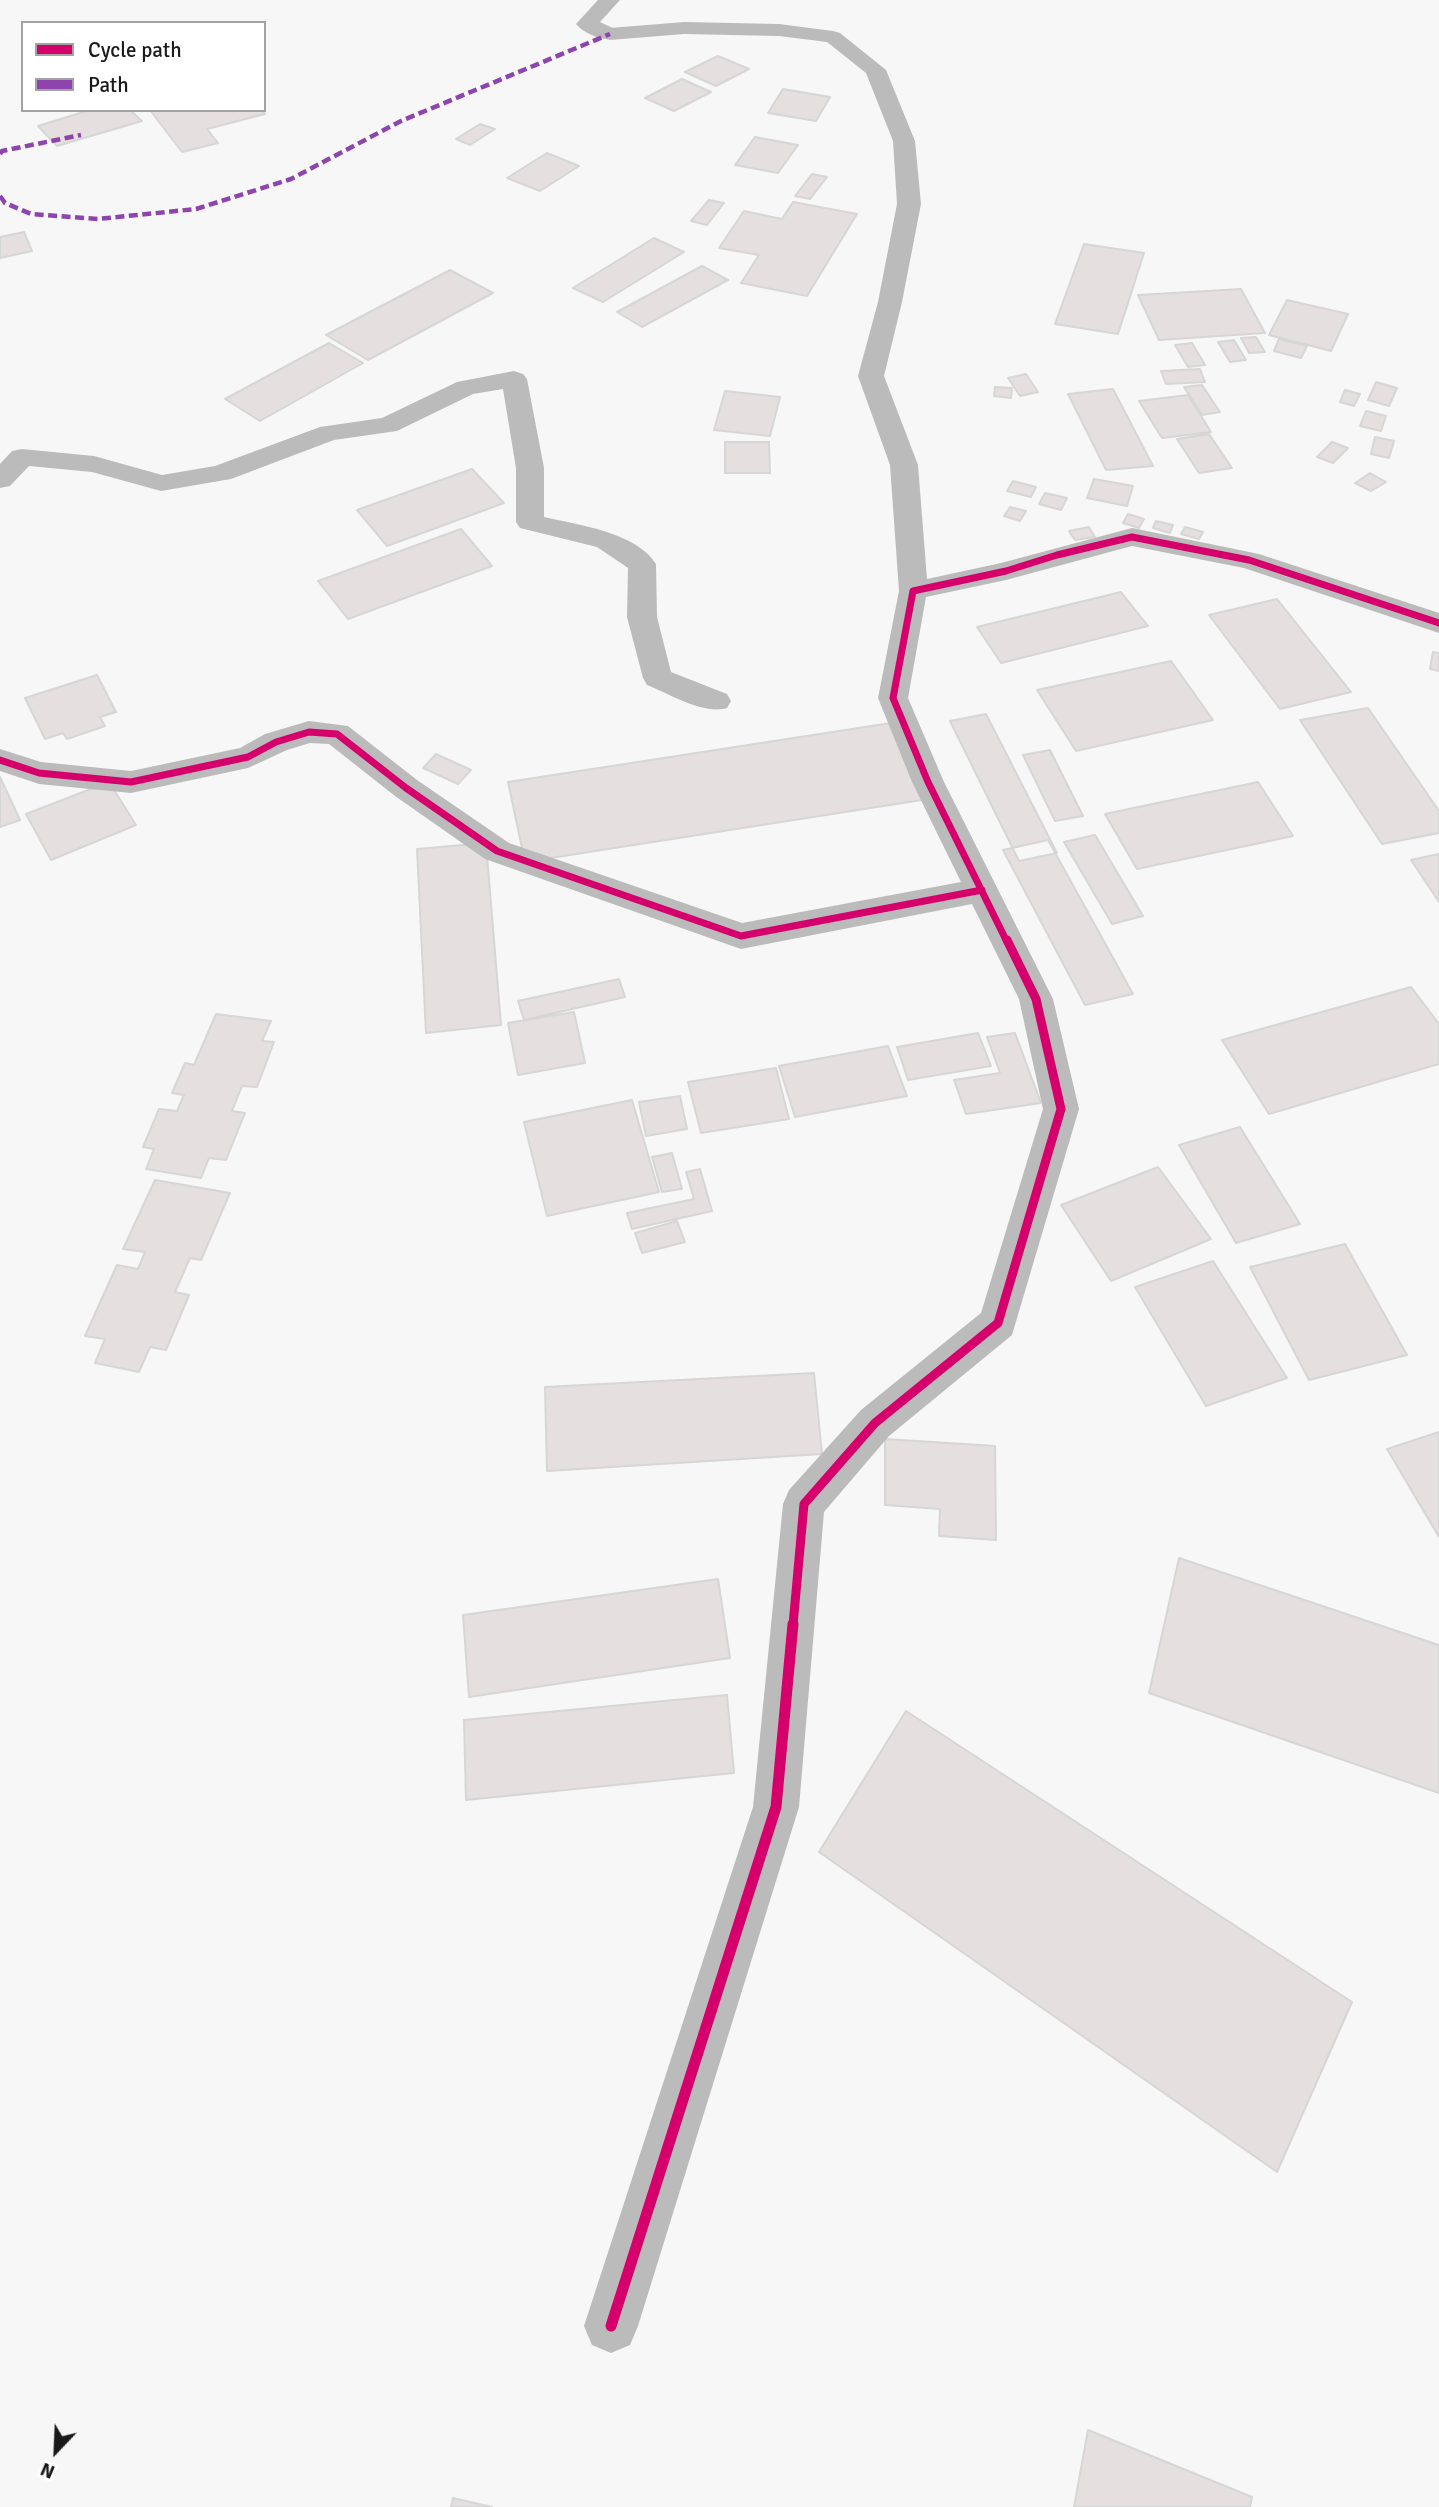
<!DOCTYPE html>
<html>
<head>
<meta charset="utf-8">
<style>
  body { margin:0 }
  #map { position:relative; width:1439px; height:2507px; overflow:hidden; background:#f7f7f7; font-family:Signika,sans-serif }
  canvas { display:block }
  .legend { position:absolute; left:21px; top:21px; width:245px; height:91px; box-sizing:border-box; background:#fff; border:2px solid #a3a3a4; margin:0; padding:9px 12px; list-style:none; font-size:21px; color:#1a1a1b }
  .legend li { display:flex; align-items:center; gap:14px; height:35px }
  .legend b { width:35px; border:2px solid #a3a3a4 }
  .north { position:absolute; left:21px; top:2416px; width:70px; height:70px; -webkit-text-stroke:5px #fff; paint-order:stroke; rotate:203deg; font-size:19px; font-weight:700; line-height:28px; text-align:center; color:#1a1a1b }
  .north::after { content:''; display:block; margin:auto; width:24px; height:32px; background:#1a1a1b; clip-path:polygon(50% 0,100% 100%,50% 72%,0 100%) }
</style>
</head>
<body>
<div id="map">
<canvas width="1439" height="2507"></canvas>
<ul class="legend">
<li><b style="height:9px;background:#d6006c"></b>Cycle path</li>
<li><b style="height:9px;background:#8e44ad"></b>Path</li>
</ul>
<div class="north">N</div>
</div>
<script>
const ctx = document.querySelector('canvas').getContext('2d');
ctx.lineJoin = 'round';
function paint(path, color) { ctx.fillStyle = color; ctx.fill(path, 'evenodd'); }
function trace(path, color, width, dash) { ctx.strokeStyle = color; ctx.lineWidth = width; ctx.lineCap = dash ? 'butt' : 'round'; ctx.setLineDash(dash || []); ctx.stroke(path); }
const building = new Path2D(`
  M718 56 749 69 716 86 685 72Z
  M682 79 711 92 674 111 645 98Z
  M783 89 830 97 816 121 768 113Z
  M90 110H130L142 121 57 146 38 126Z
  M150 110H262L265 114 207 129 218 143 182 152Z
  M480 124 495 129 470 145 456 139Z
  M755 137 798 145 778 173 735 165Z
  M547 153 579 166 540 191 507 178Z
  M812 174 827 177 810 199 795 196Z
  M709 200 724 203 707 225 691 221Z
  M793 202 857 214 807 296 741 283 759 255 719 248 744 211 782 219Z
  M24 232 32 251 0 258V237Z
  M654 238 684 252 603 302 573 288Z
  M1084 244 1144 253 1118 334 1055 324Z
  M702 266 728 280 642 327 617 312Z
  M450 270 493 293 368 360 326 335Z
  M1241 289 1265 333 1159 340 1138 295Z
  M1287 300 1348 314 1331 351 1269 335Z
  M1256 337 1265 352 1249 353 1241 338Z
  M1279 339 1307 346 1301 358 1274 351Z
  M1234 340 1246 360 1230 362 1218 342Z
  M329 343 363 363 260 421 225 399Z
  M1192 343 1205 365 1188 367 1175 345Z
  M1200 369 1205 382 1166 384 1161 371Z
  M1026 374 1038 392 1020 396 1008 378Z
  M1376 382 1397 388 1389 406 1368 400Z
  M1202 385 1220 412 1202 415 1184 387Z
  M995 387 1012 388 1011 398 994 396Z
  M1113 389 1153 466 1106 470 1068 394Z
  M1345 390 1360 394 1354 406 1340 402Z
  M725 391 780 397 770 436 714 430Z
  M1188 395 1211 432 1162 438 1139 401Z
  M1366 411 1386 416 1381 431 1360 426Z
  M1209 434 1232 468 1199 473 1177 439Z
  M1375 437 1394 441 1389 458 1371 454Z
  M725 442H769L770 473H725Z
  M1332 442 1348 448 1333 463 1317 457Z
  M472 469 504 503 387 546 357 510Z
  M1370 473 1386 482 1371 491 1355 483Z
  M1094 479 1133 486 1127 506 1087 498Z
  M1013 481 1036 487 1031 497 1007 491Z
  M1045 493 1067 498 1061 510 1039 504Z
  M1010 507 1026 511 1020 521 1004 516Z
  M1128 514 1144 519 1139 528 1123 523Z
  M1156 521 1173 525 1170 533 1153 528Z
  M1089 527 1095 537 1075 540 1069 531Z
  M1185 527 1203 532 1199 539 1181 534Z
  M461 529 492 566 348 619 318 581Z
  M1121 592 1148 626 1001 663 977 627Z
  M1277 599 1351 692 1280 709 1209 615Z
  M1433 652 1439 653V671L1430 669Z
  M1171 661 1213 720 1076 751 1037 690Z
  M97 675 116 712 100 717 105 726 67 739 63 733 45 739 25 698Z
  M1368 708 1439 811V833L1382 844 1300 720Z
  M986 714 1057 853 1019 861 950 721Z
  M891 723 922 800 525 862 508 782Z
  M1050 750 1083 816 1055 821 1023 755Z
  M436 754 471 770 458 784 423 768Z
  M0 777 20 820 0 827Z
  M109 782 136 825 51 860 26 814Z
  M1258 782 1293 836 1137 869 1105 814Z
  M1095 835 1143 916 1112 924 1064 842Z
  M1048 840 1133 994 1085 1005 1003 850Z
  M486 843 501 1025 426 1033 417 849Z
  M1439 854V902L1411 860Z
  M619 979 625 997 524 1020 518 1001Z
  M1411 987 1439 1024V1064L1269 1114 1222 1040Z
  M574 1012 585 1063 518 1075 508 1023Z
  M216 1014 271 1021 262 1041 274 1042 257 1087 242 1086 232 1111 245 1113 226 1160 209 1158 201 1178 146 1169 154 1149 143 1147 159 1109 177 1111 184 1095 172 1093 185 1063 194 1065Z
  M978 1033 991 1066 908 1080 897 1047Z
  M1015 1033 1041 1103 966 1114 954 1080 1000 1073 987 1037Z
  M888 1046 907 1096 795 1117 779 1066Z
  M776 1068 789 1119 701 1133 688 1082Z
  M680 1096 687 1129 646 1136 639 1102Z
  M632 1100 659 1192 547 1216 524 1122Z
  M1240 1127 1300 1224 1236 1243 1179 1145Z
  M672 1153 682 1189 662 1192 652 1157Z
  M1158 1167 1211 1239 1111 1281 1061 1205Z
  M700 1169 712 1211 632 1229 627 1213 694 1199 686 1172Z
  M155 1180 230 1193 201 1260 190 1258 175 1292 189 1295 166 1350 150 1347 139 1372 95 1363 105 1339 85 1336 117 1265 138 1269 145 1252 123 1249Z
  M677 1221 685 1242 642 1253 635 1233Z
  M1345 1244 1407 1355 1309 1380 1250 1267Z
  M1213 1261 1287 1378 1206 1406 1135 1287Z
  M814 1373 822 1454 547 1471 545 1387Z
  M1439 1432V1537L1387 1449Z
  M885 1439 995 1446 996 1540 939 1536 940 1509 885 1505Z
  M1179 1558 1439 1645V1793L1149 1693Z
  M718 1579 730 1658 469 1697 463 1615Z
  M727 1695 734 1773 466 1800 464 1720Z
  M906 1711 1352 2002 1277 2172 819 1852Z
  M1088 2430 1252 2497 1250 2507H1074Z
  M453 2498 492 2507H451Z`);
paint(building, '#e6dfdf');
trace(building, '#d6d6d6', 2);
paint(new Path2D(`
  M684 22 779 24 833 31 840 33 886 70 915 141 921 204 902 302 884 376 918 465 927 579 1001 563 1132 528 1259 554 1439 613V633L1244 568 1132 546 1006 580 926 597 908 698 944 782 1053 999 1079 1109 1012 1335 889 1436 824 1512 799 1807 638 2326 630 2345 611 2353 592 2345 584 2326 753 1807 783 1504 789 1490 861 1410 981 1313 1043 1109 1019 999 972 904 741 949 485 859 395 796 329 744 310 743 287 750 248 768 131 793 39 784 0 771V749L41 762 131 771 240 748 265 734 309 721 348 726 417 780 509 843 742 923 961 882 912 782 878 698 899 591 890 465 858 376 878 302 897 204 893 141 866 73 827 42 779 36 684 34 610 40 603 38 600 34 603 30 610 28Z
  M514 371 523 374 527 379 544 468V517C578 525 636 532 656 564L657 617 671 672 727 694 731 701 727 708C703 715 670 694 647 685L643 678 627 617 628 568 597 547 520 528 516 522V468L503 389 473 394 397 431 334 440 231 479 161 491 92 472 29 466 10 486 0 488V464L12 451 22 449 94 456 162 475 215 466 320 427 382 418 457 382Z`), '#bbb');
paint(new Path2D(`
  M598 0H620L600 22 617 30 620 34 617 38C604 42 584 34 576 24Z`), '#bbbaba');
trace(new Path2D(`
  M0 154 2 151 81 135
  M0 196 5 203 31 214 98 219 196 209 291 179 401 121 610 34`), '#8e44ad', 4.5, [9, 4.5]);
trace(new Path2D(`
  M0 760 39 773 131 782 248 757 276 742 309 732 337 734 406 788 497 851 741 936 982 890
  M1007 942 928 782 893 698 913 591 1006 571 1057 555 1132 537 1249 560 1439 623`), '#d6006c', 7);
trace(new Path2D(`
  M793 1625 804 1504 875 1423 998 1323 1061 1109 1036 999 1007 940`), '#d6006c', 9);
trace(new Path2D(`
  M611 2326 776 1807 793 1624`), '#d6006c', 11);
</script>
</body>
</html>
